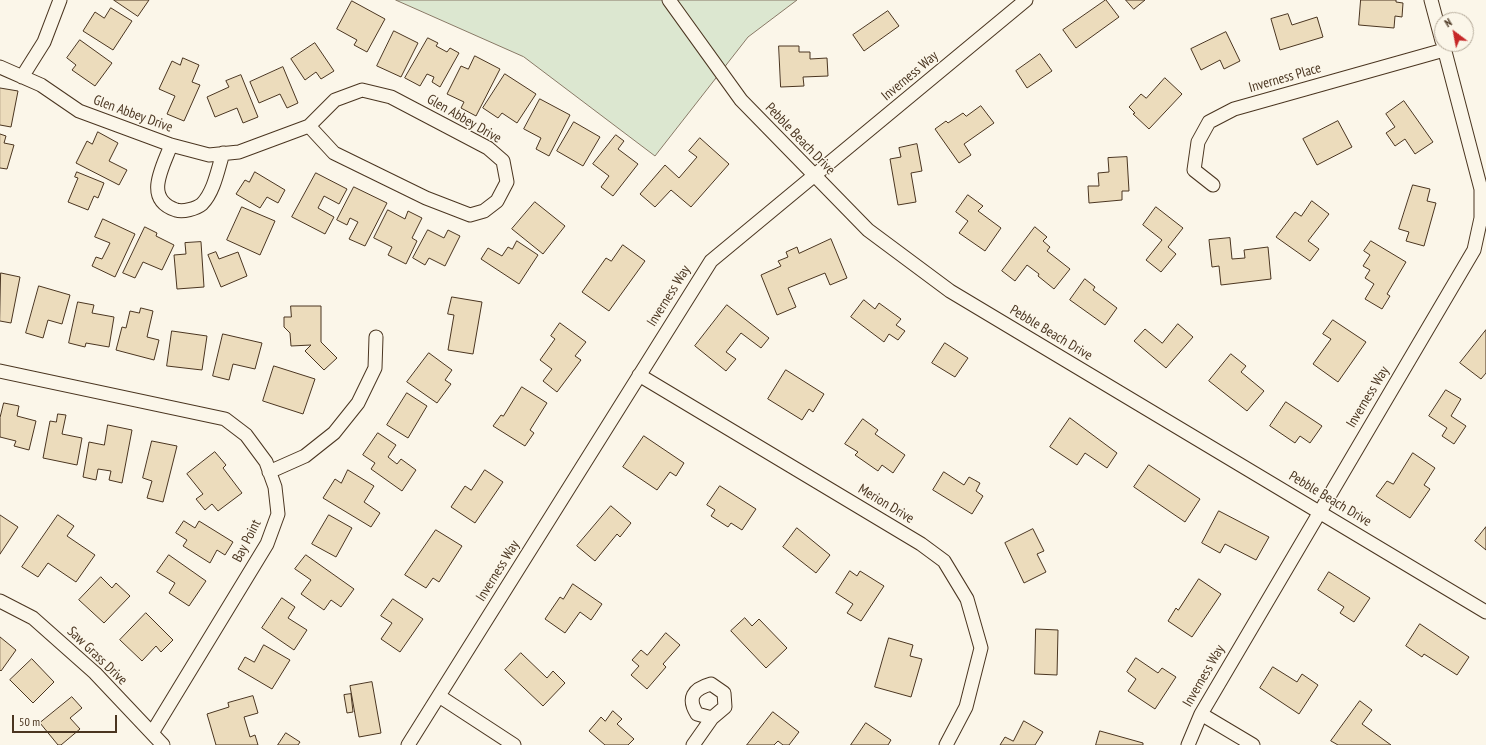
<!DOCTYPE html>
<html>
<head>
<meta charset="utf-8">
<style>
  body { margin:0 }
  #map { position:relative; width:1486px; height:745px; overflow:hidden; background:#fbf6e9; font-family:"PT Sans Narrow",sans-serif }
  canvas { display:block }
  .north { position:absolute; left:1434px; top:12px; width:40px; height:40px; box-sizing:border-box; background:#fbf6e9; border:1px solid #b4a999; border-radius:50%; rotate:328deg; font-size:11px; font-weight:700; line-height:16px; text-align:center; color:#4a3520 }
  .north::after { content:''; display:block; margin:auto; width:14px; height:18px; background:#c62828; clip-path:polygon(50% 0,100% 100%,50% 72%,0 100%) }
  .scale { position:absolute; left:12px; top:715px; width:105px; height:18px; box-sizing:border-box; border:2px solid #4a3520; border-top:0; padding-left:5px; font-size:12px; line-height:14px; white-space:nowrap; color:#4a3520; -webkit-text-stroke:3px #fbf6e9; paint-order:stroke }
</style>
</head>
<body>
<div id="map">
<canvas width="1486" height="745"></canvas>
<div class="north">N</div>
<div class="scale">50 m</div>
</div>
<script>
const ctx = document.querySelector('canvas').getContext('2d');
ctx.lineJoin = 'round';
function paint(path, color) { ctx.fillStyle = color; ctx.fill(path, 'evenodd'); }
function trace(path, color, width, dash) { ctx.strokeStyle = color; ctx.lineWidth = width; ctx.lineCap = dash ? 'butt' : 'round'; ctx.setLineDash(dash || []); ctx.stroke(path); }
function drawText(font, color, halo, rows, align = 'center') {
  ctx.font = font + ' "PT Sans Narrow",sans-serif'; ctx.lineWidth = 3; ctx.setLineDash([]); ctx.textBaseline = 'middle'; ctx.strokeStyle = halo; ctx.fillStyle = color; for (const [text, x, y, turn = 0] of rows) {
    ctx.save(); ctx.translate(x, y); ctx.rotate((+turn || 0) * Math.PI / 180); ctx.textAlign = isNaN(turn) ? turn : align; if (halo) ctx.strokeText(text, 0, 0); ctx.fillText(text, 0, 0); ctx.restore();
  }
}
const green = new Path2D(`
  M396 0H797L748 37 655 156 524 57Z`);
paint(green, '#dce7d0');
trace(green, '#887966', 1);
const building = new Path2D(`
  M114 0H149L138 16Z
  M1106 0 1119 17 1076 48 1063 30Z
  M1126 0H1145L1134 9Z
  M1361 0H1396V2L1403 3 1402 17 1395 16 1394 28 1359 25Z
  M352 1 385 19 367 52 354 45 357 40 337 29Z
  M111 8 132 21 113 50 83 31 95 12 104 18Z
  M888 11 899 26 864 51 853 35Z
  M1288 14 1292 25 1317 17 1323 37 1280 50 1271 19Z
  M394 31 418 43 401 77 377 66Z
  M1226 32 1240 61 1224 69 1220 60 1201 70 1191 49Z
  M428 38 438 43 436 46 447 52 450 48 459 53 440 87 432 82 434 77 427 74 420 86 405 78Z
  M80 40 112 63 95 86 72 70 76 65 67 58Z
  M315 43 334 71 321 79 316 72 305 80 291 59Z
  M779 46H799V52H810V59L827 58 828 76 803 77 804 86 781 87Z
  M1040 54 1052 71 1027 88 1016 71Z
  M475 56 500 69 476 116 461 108 464 102 447 94 461 66 468 69Z
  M183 58 199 65 192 82 200 85 184 121 167 114 175 96 159 89 172 61 180 65Z
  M283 67 298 103 287 108 280 94 259 103 250 82Z
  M505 74 536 94 517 123 502 113 498 118 483 108Z
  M241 75 258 117 243 123 237 108 215 117 207 97 229 87 226 81Z
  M1165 78 1182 94 1149 129 1133 114 1135 113 1129 107 1141 94 1146 98Z
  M0 88 18 91 11 127 0 125Z
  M540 99 570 115 549 156 536 149 541 138 524 129Z
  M1404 101 1433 142 1415 154 1405 139 1395 146 1386 133 1395 127 1386 114Z
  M981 106 994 123 964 144 971 155 959 163 935 129 946 121 948 123 963 113 966 116Z
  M1338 121 1352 147 1317 165 1303 139Z
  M574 122 600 137 583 166 557 151Z
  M98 132 118 143 109 161 127 170 119 185 76 163 87 141 92 144Z
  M0 134 6 136 4 143 14 145 7 169 0 168Z
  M616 135 624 141 618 149 638 164 613 196 601 187 609 176 593 164Z
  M700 138 729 164 691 207 671 190 655 207 640 194 665 165 679 178 697 157 689 151Z
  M917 144 922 171 911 173 916 202 898 205 890 159 901 157 899 148Z
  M1127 157 1129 191H1122V200L1089 203 1088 186H1099L1098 173 1109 172 1108 158Z
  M77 172 104 183 98 198 94 196 88 210 68 202 78 178 75 177Z
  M255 172 285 190 278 203 267 197 260 208 236 194 245 180 249 182Z
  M316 173 347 189 339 204 324 196 318 208 334 217 325 234 292 217Z
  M1413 185 1430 189 1427 201 1436 203 1424 246 1406 241 1409 232 1399 229Z
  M354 187 387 203 365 246 349 239 358 222 350 218 347 225 337 220Z
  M968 195 983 206 978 211 1001 228 985 251 959 233 968 221 956 212Z
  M1312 201 1329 214 1308 241 1319 249 1310 261 1276 237 1295 212 1301 216Z
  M535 202 565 226 543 254 512 229Z
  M242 207 275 221 260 255 227 240Z
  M1156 207 1183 228 1168 247 1176 254 1161 272 1146 260 1162 240 1143 225Z
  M388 210 405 219 408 211 422 218 412 238 417 241 406 264 388 255 392 247 374 238Z
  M103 219 135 234 115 277 92 266 96 257 102 259 110 243 95 237Z
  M145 227 157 233 156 236 174 245 162 270 143 262 135 278 123 273Z
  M1035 227 1047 237 1043 241 1050 247 1047 251 1070 269 1054 289 1038 276 1039 274 1027 265 1015 281 1002 271Z
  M428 230 444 238 448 230 460 236 445 266 429 258 425 265 413 258Z
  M1230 238 1232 259 1245 258 1244 250 1268 247 1271 279 1221 285 1219 266 1212 267 1209 240Z
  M831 239 847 278 830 285 825 273 788 288 796 307 777 315 761 275 781 266 778 261 788 257 786 252 797 247 799 253Z
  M517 241 538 255 519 284 481 259 488 248 502 256 508 247 512 249Z
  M1371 241 1406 262 1387 294 1390 296 1382 309 1365 299 1374 284 1365 278 1370 270 1363 266 1370 255 1364 251Z
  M201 242 204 287 177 289 174 255 186 254 185 243Z
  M623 245 645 261 609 311 582 292 606 258 611 261Z
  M216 252 219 259 238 252 247 276 221 287 208 255Z
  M1 273 20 277 11 323 0 321Z
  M1085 279 1095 287 1093 290 1117 308 1105 325 1070 300Z
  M39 286 70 295 62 324 48 320 43 338 26 333Z
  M452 297 482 302 473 354 448 350 454 315 448 314Z
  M864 300 875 309 879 303 901 319 896 325 905 331 898 340 889 334 884 342 851 317Z
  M78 302 94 305 92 313 114 317 109 347 86 343 85 347 69 343Z
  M727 305 769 338 761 348 741 333 726 352 736 359 726 371 695 346Z
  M291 306H321V342L337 358 324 370 305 351 311 345 291 346 290 333 284 327V317H291Z
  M141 308 153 311 147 337 159 340 154 360 116 350 122 327 126 328 130 311 139 313Z
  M1333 320 1366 342 1338 382 1313 364 1331 339 1323 334Z
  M560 323 586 342 575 356 581 360 557 392 543 381 552 369 540 360 555 339 551 336Z
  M1178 324 1193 337 1166 368 1134 341 1145 329 1162 343Z
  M1486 330V373L1481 379 1460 363Z
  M172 331 207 336 202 370 167 366Z
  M223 334 262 343 255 369 233 364 229 380 213 376Z
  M945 343 968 358 955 377 932 363Z
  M429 353 452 370 445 380 451 384 437 403 407 382Z
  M1231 354 1246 366 1241 372 1264 391 1247 411 1209 381Z
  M274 366 315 379 303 414 263 401Z
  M786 370 824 394 813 412 809 409 802 420 768 399Z
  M522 387 547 403 530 430 534 433 525 446 493 426 501 415 503 416Z
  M1446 390 1461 399 1451 416 1466 426 1454 444 1442 436 1447 428 1429 416Z
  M407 393 427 406 408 438 387 425Z
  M1286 402 1322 426 1310 443 1300 436 1295 443 1270 426Z
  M4 403 19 406 17 416 36 421 29 450 14 446 16 441 0 437V418Z
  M58 414 66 415 62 434 82 438 77 465 43 458 50 421 56 422Z
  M1070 418 1117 453 1107 468 1085 453 1077 465 1050 447Z
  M863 419 878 430 875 434 905 455 893 473 882 465 878 471 855 455 858 452 845 444Z
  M108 425 132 430 122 483 109 480 111 471 98 469 96 480 83 477 89 442 104 445Z
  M378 433 396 445 388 457 397 464 401 459 416 470 402 491 371 469 375 463 363 455Z
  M644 436 684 463 676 476 670 472 657 490 623 467Z
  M152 441 177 446 163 502 147 498 152 481 143 478Z
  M215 452 226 465 223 468 242 493 218 511 212 504 205 510 196 499 203 494 187 474Z
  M1413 453 1435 468 1424 485 1430 489 1410 518 1376 496 1387 481 1393 484Z
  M1149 465 1200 499 1185 522 1134 487Z
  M348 470 374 486 364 502 380 513 371 527 323 498 335 479 341 483Z
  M485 470 503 482 475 523 451 507 465 486 471 490Z
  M944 472 964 485 969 477 980 483 976 491 983 496 972 514 933 490Z
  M720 486 756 509 742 530 731 523 728 527 711 516 715 510 707 505Z
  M611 506 631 523 620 537 617 534 595 561 577 546Z
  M1219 511 1269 537 1256 560 1225 544 1220 553 1202 543Z
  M0 515 18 527 0 554Z
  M58 515 74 526 67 536 95 555 76 582 48 563 38 577 22 567Z
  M329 515 352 528 336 557 312 544Z
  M184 521 195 528 199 521 233 542 225 555 217 550 210 563 183 546 187 540 176 533Z
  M1486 527V550L1475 541Z
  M797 528 830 555 816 573 783 547Z
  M1033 529 1044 551 1037 554 1046 572 1024 583 1005 543Z
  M436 530 462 546 439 582 433 578 426 588 405 575Z
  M169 555 206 581 189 606 169 593 175 583 157 572Z
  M306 555 354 589 341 607 331 600 324 610 301 594 311 580 295 569Z
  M850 571 857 576 860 571 884 586 861 621 847 613 853 604 836 593Z
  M1329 572 1370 598 1354 622 1340 613 1344 607 1318 590Z
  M101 577 112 588 116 583 130 596 104 623 79 600Z
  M1199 579 1221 594 1192 637 1168 621 1176 608 1178 610Z
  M573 584 602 604 591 620 580 612 565 633 545 619 560 597 563 599Z
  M282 598 295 607 288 618 307 630 294 650 262 628Z
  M393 599 423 619 400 652 381 639 392 623 381 616Z
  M146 613 173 640 161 652 156 646 142 661 120 640Z
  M745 618 752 626 759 619 787 648 766 668 731 631Z
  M1420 624 1469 657 1457 675 1424 654 1422 657 1406 646Z
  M1036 629 1058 630 1057 675 1035 674Z
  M666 633 680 645 663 664 666 667 647 689 631 675 639 666 632 660 641 650 647 655Z
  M0 637 16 650 1 671 0 670Z
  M889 638 913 645 910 656 922 659 911 697 875 687Z
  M264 645 290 660 272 689 238 669 245 657 254 662Z
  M521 653 547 678 553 671 565 683 543 706 505 670Z
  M1136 658 1158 673 1162 668 1176 677 1155 709 1128 691 1136 679 1127 672Z
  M32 659 54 682 33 703 10 680Z
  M1273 667 1297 682 1302 674 1318 685 1299 714 1260 688Z
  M372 682 381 733 359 737 350 686Z
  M351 694 353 712 347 713 344 695Z
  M253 696 258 713 244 717 250 737 255 735 258 745H216L207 714 229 707 228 703Z
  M72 697 82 708 70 718 80 729 61 745H58L40 723Z
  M1360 701 1372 710 1362 724 1391 745H1338L1331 741Z
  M613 711 622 719 617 724 634 739 628 745H605L589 731 601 717 605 721Z
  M773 712 799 732 789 745H783L778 741 774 745H747Z
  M1024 721 1043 732 1035 745H1000L1005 737 1013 741Z
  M866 723 891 740 888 745H851Z
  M1100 731 1143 743V745H1096Z
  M286 733 300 742 298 745H278Z`);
paint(building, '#ecdcbc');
trace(building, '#4a3520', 1);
const street = new Path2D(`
  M669 0 741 100 868 230 950 291 1486 612
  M1431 0 1442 41
  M0 67 41 85 79 111 171 145 209 155 239 152 309 126 335 100 362 90 391 97 488 148 503 161 507 182 497 201 484 211 470 215 426 198 334 153 309 126
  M22 77 44 42 60 0
  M171 145C163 167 143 199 176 210 183 212 196 209 202 204 214 192 218 169 223 153
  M1213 185 1194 170 1198 142 1209 122 1234 109 1444 50
  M0 371 225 419 246 435 266 462 275 487 278 514 267 544 152 733
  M639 375 921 544 944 561 967 599 981 648 966 707 946 745
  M269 472 305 456 334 433 358 403 375 368 376 337
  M0 601 33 618 95 673 163 745
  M439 696 514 745
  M1201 714 1253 745
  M408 745 711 261 1026 0
  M693 745 712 718 725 707 724 693 711 684C693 689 687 698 697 714L712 718
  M1188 745 1201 714 1474 250 1481 218V189L1443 44`);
trace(street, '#4a3520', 15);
trace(street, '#fbf6e9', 13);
drawText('14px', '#4a3520', '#fbf6e9', [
  ["Inverness Way",910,76,-40],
  ["Inverness Place",1285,78,-16],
  ["Glen Abbey Drive",133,114,20],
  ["Glen Abbey Drive",464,119,30],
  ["Pebble Beach Drive",800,139,46],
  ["Inverness Way",669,296,-58],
  ["Pebble Beach Drive",1051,333,31],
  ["Inverness Way",1368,397,-59],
  ["Pebble Beach Drive",1330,499,31],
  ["Merion Drive",886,504,31],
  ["Bay Point",247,541,-63],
  ["Inverness Way",498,571,-58],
  ["Saw Grass Drive",97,656,44],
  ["Inverness Way",1204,676,-60]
]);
</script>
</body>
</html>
